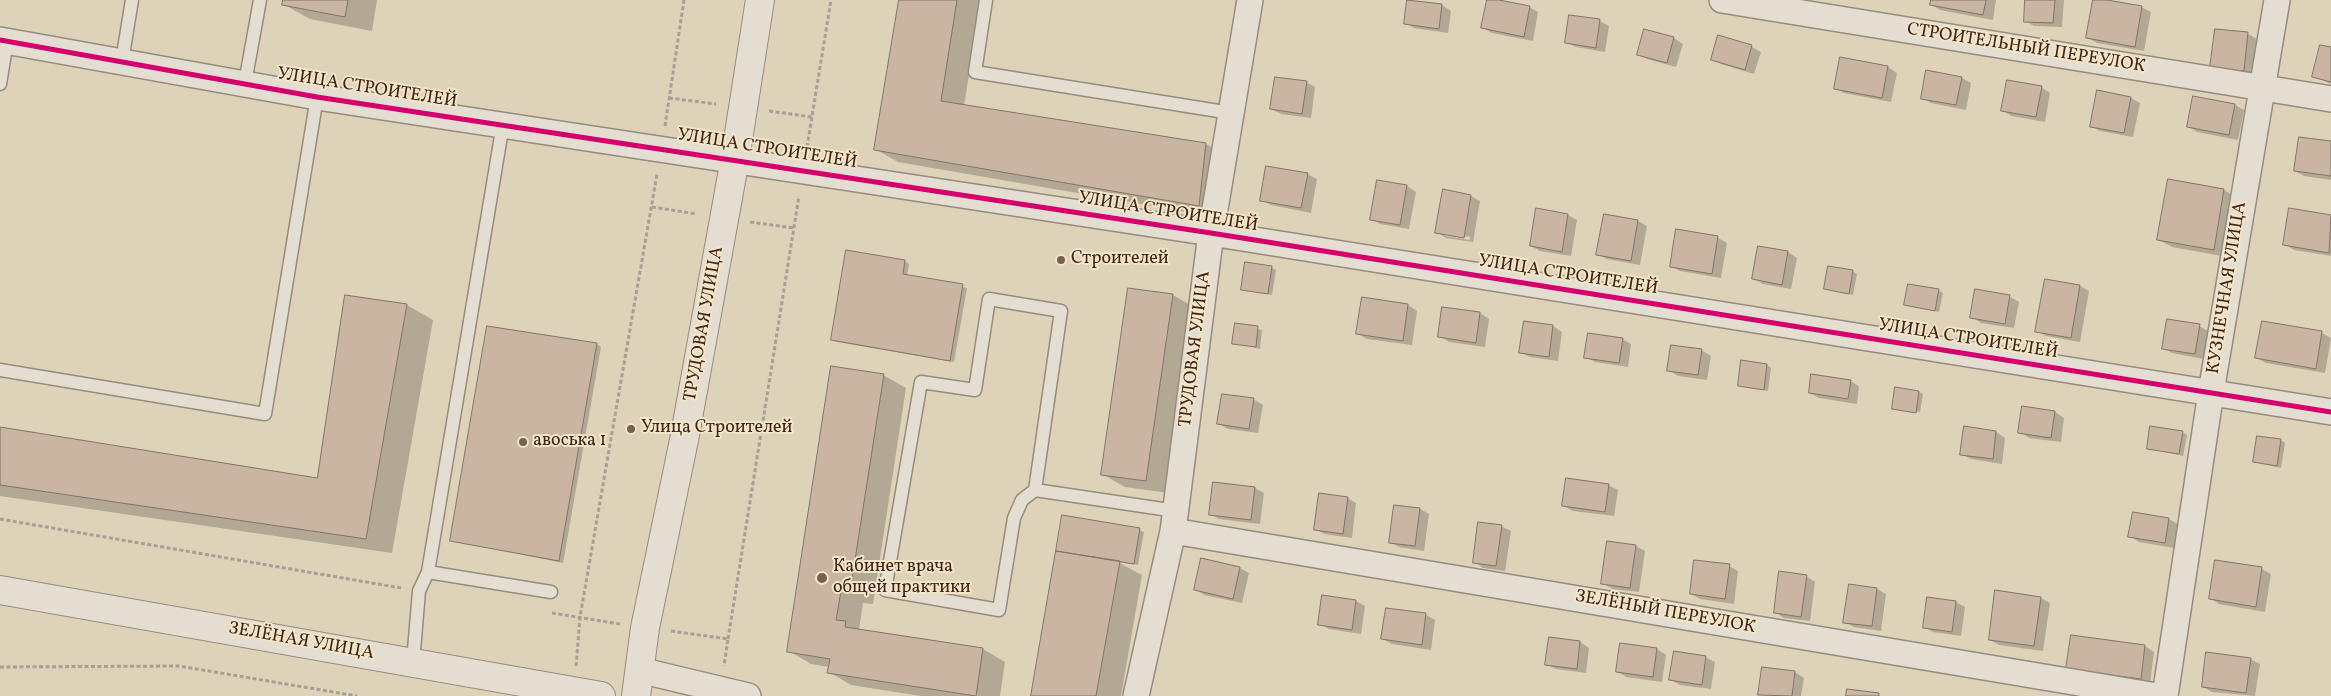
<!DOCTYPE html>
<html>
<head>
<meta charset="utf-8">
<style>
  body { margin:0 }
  canvas { display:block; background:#ded2b9 }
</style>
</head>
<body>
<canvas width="2331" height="696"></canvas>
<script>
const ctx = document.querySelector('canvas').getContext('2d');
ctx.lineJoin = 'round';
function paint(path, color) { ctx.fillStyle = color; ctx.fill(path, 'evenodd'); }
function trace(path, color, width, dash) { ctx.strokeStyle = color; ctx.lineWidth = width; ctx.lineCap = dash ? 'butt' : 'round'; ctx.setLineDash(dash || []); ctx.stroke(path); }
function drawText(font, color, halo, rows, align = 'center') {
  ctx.font = font + ' Vollkorn,serif'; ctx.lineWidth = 4; ctx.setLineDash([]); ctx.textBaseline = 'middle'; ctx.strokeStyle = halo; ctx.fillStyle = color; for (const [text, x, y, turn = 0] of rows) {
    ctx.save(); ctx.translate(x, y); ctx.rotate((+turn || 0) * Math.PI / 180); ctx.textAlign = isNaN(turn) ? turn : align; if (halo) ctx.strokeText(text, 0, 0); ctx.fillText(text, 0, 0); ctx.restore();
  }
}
paint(new Path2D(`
  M284 0H377L372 31 310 19 283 4Z
  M900 0H981L964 106 1206 144 1228 157 1221 218 898 162 875 149Z
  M1408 0 1442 5 1451 11 1448 33 1414 28 1405 23Z
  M1488 0 1529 7 1538 12 1533 41 1492 33 1483 28Z
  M1932 0H1996L1993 20 1940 10 1931 4Z
  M2026 0H2064L2062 27 2034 26 2025 21Z
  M2094 0 2141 7 2151 12 2144 51 2097 43 2088 38Z
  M1570 16 1600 21 1609 26 1605 52 1576 47 1566 42Z
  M2216 30 2248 34 2257 39 2253 76 2221 72Z
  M1719 37 1752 47 1761 52 1754 74 1721 64 1712 59Z
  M1674 38 1683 44 1676 67 1647 59 1638 54Z
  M2331 49V84L2313 76Z
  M1888 67 1897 73 1891 102 1844 93 1835 88Z
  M1962 78 1971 83 1966 110 1931 103 1922 98Z
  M1306 82 1315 87 1311 118 1281 114 1271 109Z
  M2041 87 2050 93 2045 122 2012 116 2003 111Z
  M2194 97 2235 105 2244 110 2238 140 2197 132 2188 126Z
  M2131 98 2140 103 2133 137 2100 131 2091 126Z
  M2331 143V180L2304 176 2295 171Z
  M1307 174 1317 179 1311 213 1271 205 1262 200Z
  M1407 186 1416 192 1409 229 1380 224 1371 219Z
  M2224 190 2237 198 2227 257 2172 247 2159 240Z
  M1444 191 1471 196 1480 201 1473 242 1446 238 1437 232ZM1445 233 1470 237V240L1445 236Z
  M1537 210 1568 215 1577 220 1571 256 1540 251 1531 246Z
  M2290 210 2331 216V256L2294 250 2284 244Z
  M1638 221 1647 226 1640 265 1607 259 1598 254Z
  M1677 230 1718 238 1727 243 1721 278 1680 271 1671 266Z
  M1759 247 1788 252 1797 258 1791 289 1763 284 1754 279Z
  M905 261 909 264 907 276 967 288 954 362 837 342 832 340Z
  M1271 267 1276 270 1272 295 1242 289Z
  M1852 271 1857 274 1853 295 1825 289Z
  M2080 286 2089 291 2080 342 2046 336 2037 331Z
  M1129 289 1173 295 1195 308 1168 493 1125 487 1102 474Z
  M1938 290 1943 293 1939 312 1906 305Z
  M1976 291 2010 297 2019 302 2014 328 1981 323 1972 317Z
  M346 297 407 305 433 320 392 553 0 496V428L318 480Z
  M1408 305 1417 311 1412 345 1367 339 1358 334Z
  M1443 308 1480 313 1489 319 1485 347 1449 342 1440 336Z
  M1525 322 1553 326 1562 332 1558 361 1530 357 1520 352Z
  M1236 325 1262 330 1260 349 1234 343Z
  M2199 326 2208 331 2204 359 2172 353 2163 348Z
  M2322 333 2331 338 2325 373 2266 363 2257 358Z
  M1622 339 1631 344 1628 367 1595 362 1585 357Z
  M597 344 601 347 563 563 452 540Z
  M1701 350 1711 356 1707 380 1678 376 1669 370Z
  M1767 365 1771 368 1768 391 1739 385Z
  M883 375 906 388 873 604 863 603 859 630 983 649 1005 662 1000 696H921L851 685 829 672V667L811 664 789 651Z
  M1850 381 1859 386 1857 404 1819 398 1810 393Z
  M1919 392 1923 394 1920 412 1893 408Z
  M1253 399 1263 405 1258 433 1228 429 1219 424Z
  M2055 412 2064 418 2061 442 2029 438 2020 432Z
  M1965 428 1996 432 2005 438 2002 464 1971 459 1961 454Z
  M2182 432 2187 435 2183 456 2148 448Z
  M2281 440 2285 443 2281 468 2255 462Z
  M1214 483 1255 488 1264 493 1260 524 1219 519 1210 514Z
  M1608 485 1618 490 1614 516 1573 511 1563 506Z
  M1347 498 1356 503 1352 538 1324 534 1315 529Z
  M1420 509 1429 514 1424 551 1399 547 1390 542Z
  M2169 519 2178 524 2174 548 2139 542 2130 536Z
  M1501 526 1511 531 1505 571 1483 568 1474 562Z
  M1139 530 1144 532 1138 565 1118 562 1142 575 1121 696H1032Z
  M1636 546 1645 551 1639 592 1612 589 1603 583Z
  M1202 560 1240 568 1249 573 1242 603 1204 595 1195 589Z
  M2216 561 2262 569 2271 574 2265 612 2219 604 2210 598Z
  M1729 566 1738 571 1734 604 1700 599 1691 594Z
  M1806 576 1815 582 1810 621 1784 618 1775 612Z
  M1877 589 1886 594 1881 631 1854 627 1845 622Z
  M1928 598 1956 602 1965 607 1961 636 1933 632 1924 627Z
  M2041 598 2050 603 2043 651 1999 645 1990 640Z
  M1356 601 1365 606 1361 634 1329 629 1320 624Z
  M1387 609 1426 615 1435 620 1431 650 1392 644 1383 639Z
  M2072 636 2145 646 2154 652 2150 684 2076 674Z
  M1550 638 1580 642 1589 648 1586 673 1556 669 1546 664Z
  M1621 644 1657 649 1666 655 1662 682 1626 677 1617 671Z
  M1705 657 1715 662 1711 689 1680 685 1671 680Z
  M2250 659 2260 664 2255 696 2212 692 2203 687Z
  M1763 668 1795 672 1804 678 1801 696 1760 695Z`), '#0003');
const building = new Path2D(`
  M283 0H348L345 17 282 5Z
  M899 0H957L941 101 1206 143 1199 206 874 150Z
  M1407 0 1442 4 1439 29 1404 24Z
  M1487 0H1499L1530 6 1524 37 1481 28Z
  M1931 0H1986L1983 15 1930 5Z
  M2025 0H2055L2053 23 2024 22Z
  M2093 0H2107L2142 6 2135 47 2086 38Z
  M1569 15 1600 19 1596 48 1565 43Z
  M1644 29 1674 37 1667 63 1637 55Z
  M2215 29 2248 32 2244 71 2210 68Z
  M1718 35 1752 45 1745 70 1711 60Z
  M2320 45 2331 47V82L2312 77Z
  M1840 57 1888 66 1882 98 1834 89Z
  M1926 70 1962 77 1956 105 1921 99Z
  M1275 77 1307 81 1302 114 1270 109Z
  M2007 80 2042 86 2036 117 2001 111Z
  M2097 90 2131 97 2124 133 2090 127Z
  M2193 96 2235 104 2229 135 2187 127Z
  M2299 137 2331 141V176L2294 171Z
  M1266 166 1308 173 1301 208 1260 201Z
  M2168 179 2224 189 2214 250 2157 240Z
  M1377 180 1407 185 1400 225 1370 220Z
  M1443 189 1471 195 1464 238 1435 233Z
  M1536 208 1568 214 1562 252 1530 246Z
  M2289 208 2331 215 2329 253 2283 245Z
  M1604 214 1638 220 1631 261 1596 255Z
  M1676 229 1718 236 1712 274 1670 267Z
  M1758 246 1788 251 1782 285 1752 279Z
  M846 250 905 260 903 274 963 284 950 361 831 340Z
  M1245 262 1272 266 1268 294 1241 290Z
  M1828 266 1853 270 1849 294 1824 289Z
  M2045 279 2080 285 2071 338 2035 332Z
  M1908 284 1939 289 1935 311 1904 305Z
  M1128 288 1173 294 1146 481 1101 475Z
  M1975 289 2010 295 2005 324 1970 318Z
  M345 295 407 304 366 539 0 485V427L317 478Z
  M1362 297 1408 304 1403 341 1356 334Z
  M1442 307 1480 312 1476 343 1438 337Z
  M2167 319 2200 324 2195 354 2162 349Z
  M1524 321 1553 325 1549 357 1519 353Z
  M2262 321 2322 331 2316 369 2255 358Z
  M1235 323 1258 326 1256 347 1232 344Z
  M487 326 597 343 559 561 450 541Z
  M1588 333 1623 338 1619 363 1584 358Z
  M1671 345 1702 349 1698 375 1667 371Z
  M1741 360 1767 364 1764 390 1738 386Z
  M831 366 884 374 850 592 841 591 836 620 846 621 845 627 983 648 976 696 827 673 830 659 787 652Z
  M1811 374 1851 380 1848 399 1809 393Z
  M1895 387 1919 391 1916 413 1892 409Z
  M1222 394 1254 398 1249 429 1217 424Z
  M2022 406 2055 411 2051 438 2018 433Z
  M1964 426 1996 431 1993 459 1960 455Z
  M2150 426 2183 431 2179 454 2147 449Z
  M2257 436 2281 439 2277 466 2253 462Z
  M1566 478 1609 484 1605 512 1562 506Z
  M1213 482 1255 487 1251 520 1209 515Z
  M1319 493 1348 497 1343 534 1314 530Z
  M1394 505 1420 508 1415 546 1389 543Z
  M2133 512 2169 518 2165 543 2128 537Z
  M1062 515 1140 528 1134 564 1056 551Z
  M1478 522 1502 525 1496 566 1473 563Z
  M1607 541 1636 545 1630 588 1601 584Z
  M1056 551 1120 561 1096 696H1031Z
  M1201 558 1240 567 1233 599 1194 590Z
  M1694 560 1730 564 1725 599 1690 594Z
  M2215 560 2262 567 2256 607 2209 599Z
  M1779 571 1807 575 1801 617 1774 613Z
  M1849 584 1877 588 1872 626 1843 623Z
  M1995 590 2041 597 2034 646 1989 640Z
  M1322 595 1356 600 1352 630 1318 625Z
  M1927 597 1956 601 1952 632 1923 628Z
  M1386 608 1426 613 1422 645 1381 639Z
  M2071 635 2145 645 2141 679 2066 669Z
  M1549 637 1580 641 1577 669 1545 665Z
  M1620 643 1657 648 1653 677 1616 672Z
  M1674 651 1706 656 1702 685 1669 680Z
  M2206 652 2251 658 2246 693 2202 687Z
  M1762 667 1795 671 1792 696 1758 695Z
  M1847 689 1879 693V696H1846Z`);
paint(building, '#c9b5a2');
trace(building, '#807568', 1);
const service = new Path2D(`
  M986 0 975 72 1231 113
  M122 61 132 0
  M245 83 260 0
  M0 84 7 41
  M0 370 265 414 317 97
  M1035 490 1061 311 989 299 975 390 921 382 885 590 999 610 1014 518 1022 500 1035 490 1176 511
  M428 572 551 592
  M413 662 419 591 428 572 503 124`);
const minor = new Path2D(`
  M1722 0 2331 99
  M0 40 317 97 1211 233 2331 412
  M1173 531 2157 696
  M639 670 748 696
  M1136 696 1173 531 1211 233 1250 0
  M2165 696 2211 392 2277 0`);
const tertiary = new Path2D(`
  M0 590 601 696
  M636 696 645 628 684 440 735 159 760 0`);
trace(service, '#968c7d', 15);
trace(minor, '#968c7d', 28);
trace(tertiary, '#968c7d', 30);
trace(new Path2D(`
  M669 98 716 104
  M769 111 812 117
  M665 126 684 0
  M807 147 831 0
  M652 207 697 214
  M750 222 794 228
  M0 519 401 588
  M552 613 620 624
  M671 631 728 639 724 666
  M728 639 799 196
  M576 666 580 617 657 174
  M0 667 179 666 357 696`), '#a8a096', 3, [4, 2.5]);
trace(service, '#e4ded2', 12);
trace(minor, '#e4ded2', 25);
trace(tertiary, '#e4ded2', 28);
trace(new Path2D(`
  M0 40 317 97 1211 233 2331 412`), '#d6006c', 5);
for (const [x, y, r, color] of [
  [1061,260,5,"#786050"],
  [631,429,5,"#786050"],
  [523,442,5,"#786050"],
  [822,578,6,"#786050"]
]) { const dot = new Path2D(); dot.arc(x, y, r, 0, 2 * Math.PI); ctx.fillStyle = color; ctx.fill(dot); trace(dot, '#f3e5c8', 2); }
drawText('18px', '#412318', '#f3e5c8', [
  ["СТРОИТЕЛЬНЫЙ ПЕРЕУЛОК",2026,49,9],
  ["УЛИЦА СТРОИТЕЛЕЙ",367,89,9],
  ["УЛИЦА СТРОИТЕЛЕЙ",767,150,9],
  ["УЛИЦА СТРОИТЕЛЕЙ",1168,213,9],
  ["УЛИЦА СТРОИТЕЛЕЙ",1568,276,9],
  ["КУЗНЕЧНАЯ УЛИЦА",2228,288,-81],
  ["ТРУДОВАЯ УЛИЦА",705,324,-80],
  ["УЛИЦА СТРОИТЕЛЕЙ",1968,340,9],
  ["ТРУДОВАЯ УЛИЦА",1196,349,-83],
  ["ЗЕЛЁНЫЙ ПЕРЕУЛОК",1665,613,10],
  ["ЗЕЛЁНАЯ УЛИЦА",301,642,10]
]);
drawText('18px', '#412318', '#f3e5c8', [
  ["Строителей",1071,260],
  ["Улица Строителей",641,429],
  ["авоська 1",533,442],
  ["Кабинет врача",833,568],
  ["общей практики",833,589]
], 'left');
</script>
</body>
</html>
